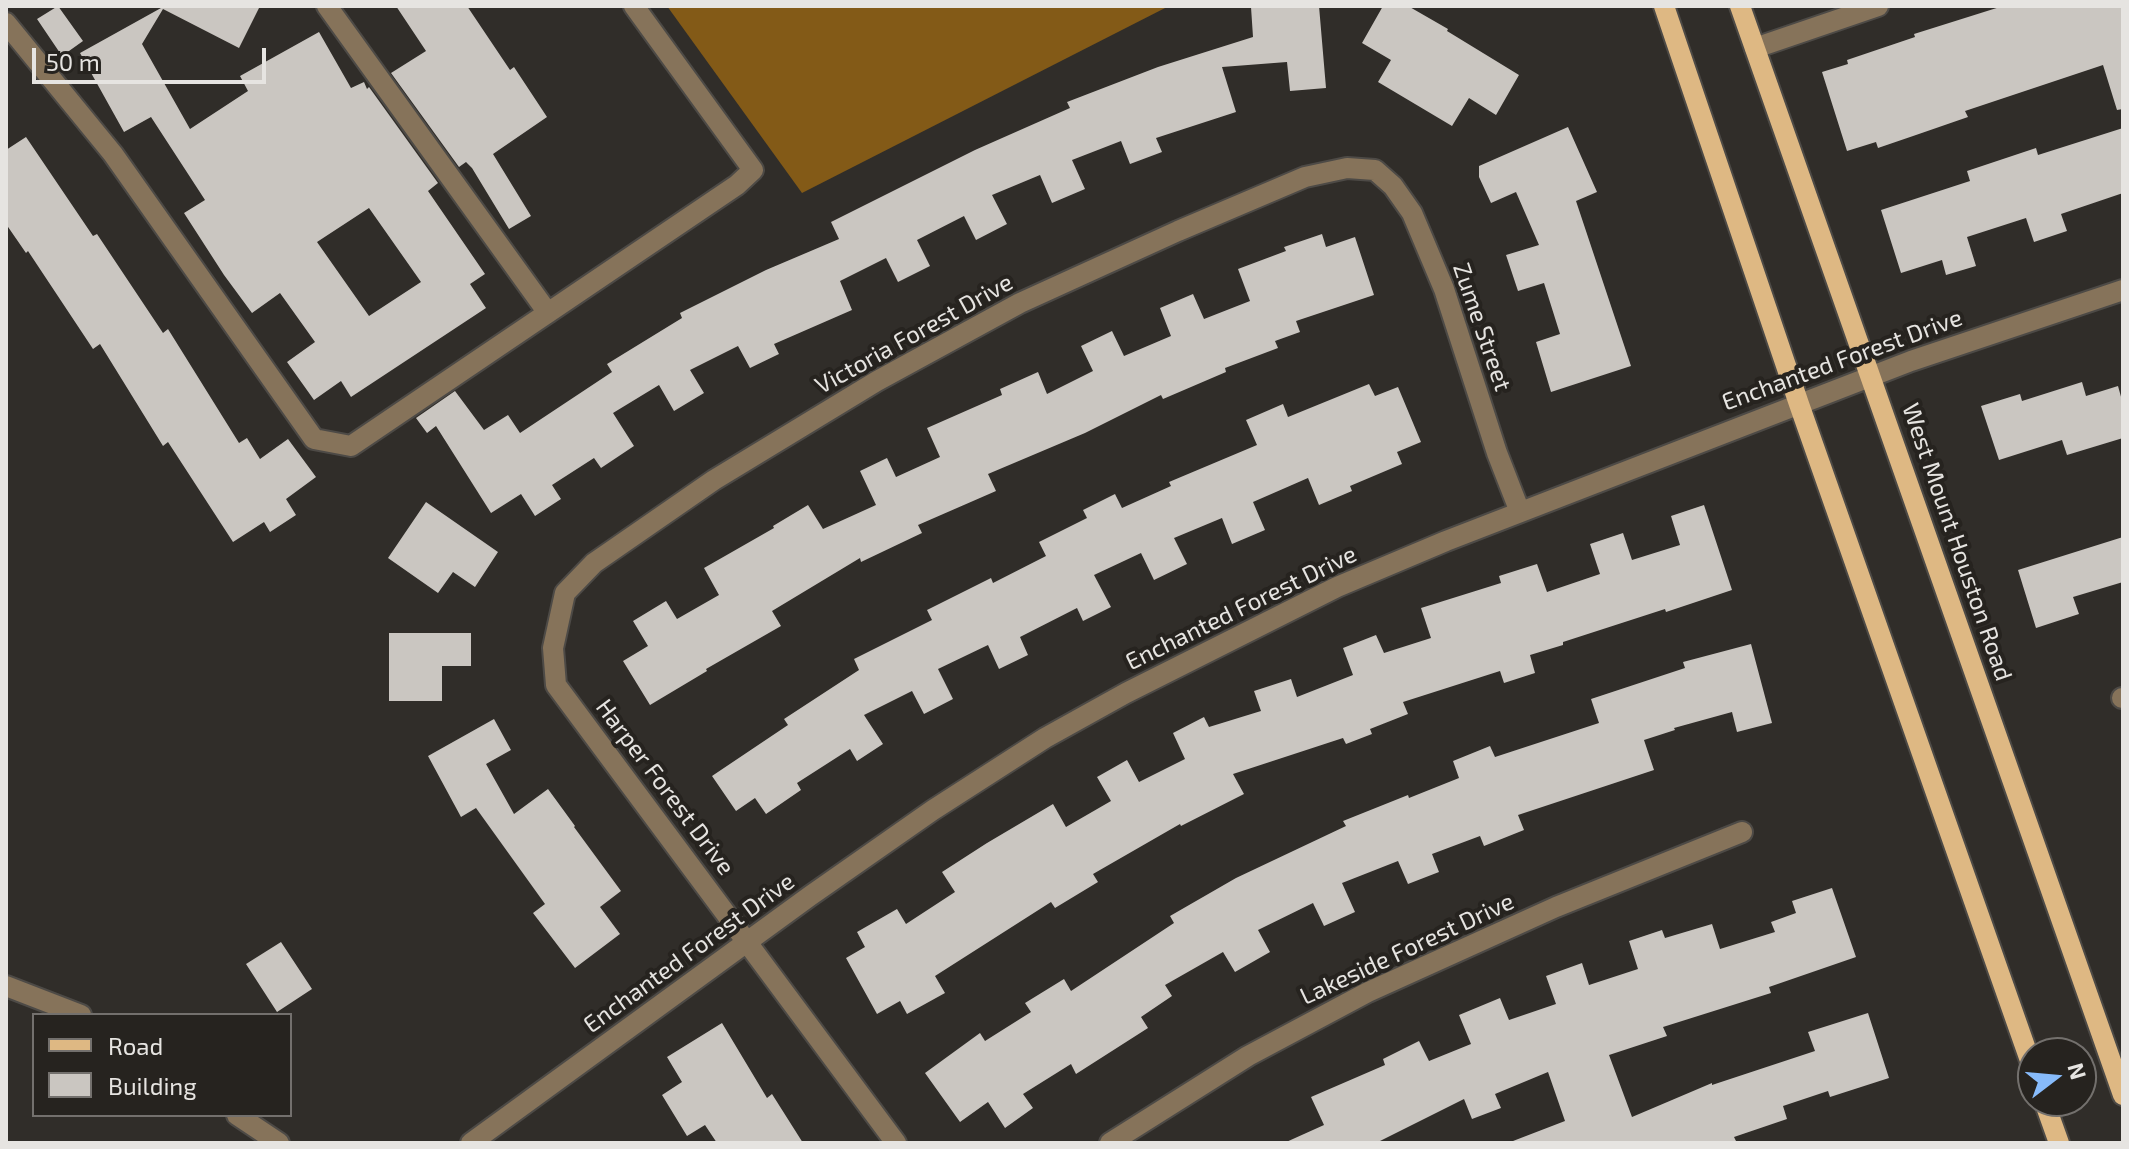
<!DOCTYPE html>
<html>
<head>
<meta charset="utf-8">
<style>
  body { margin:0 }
  #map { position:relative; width:2129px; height:1149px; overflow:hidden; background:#302d29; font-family:"Exo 2",sans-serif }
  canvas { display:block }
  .frame { position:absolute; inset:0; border:8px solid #e6e4e1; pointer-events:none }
  .legend { position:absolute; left:32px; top:1013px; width:260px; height:104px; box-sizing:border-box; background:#26231f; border:2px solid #73706d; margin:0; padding:10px 14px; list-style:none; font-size:24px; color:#e6e4e1 }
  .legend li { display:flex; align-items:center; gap:16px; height:40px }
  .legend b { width:40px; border:2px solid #73706d }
  .north { position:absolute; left:2017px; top:1037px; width:80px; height:80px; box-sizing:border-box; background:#26231f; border:2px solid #73706d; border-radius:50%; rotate:74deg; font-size:22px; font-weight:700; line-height:32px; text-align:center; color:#e6e4e1 }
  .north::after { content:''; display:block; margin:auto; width:28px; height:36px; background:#87bbfb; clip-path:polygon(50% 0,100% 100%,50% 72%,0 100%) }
  .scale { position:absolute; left:32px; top:48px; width:234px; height:36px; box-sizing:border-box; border:4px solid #e6e4e1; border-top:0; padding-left:10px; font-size:24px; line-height:28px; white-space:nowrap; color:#e6e4e1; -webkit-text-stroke:6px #26231f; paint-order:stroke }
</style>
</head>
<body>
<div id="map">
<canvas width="2129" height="1149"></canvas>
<div class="frame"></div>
<ul class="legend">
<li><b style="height:10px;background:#deb883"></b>Road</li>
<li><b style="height:22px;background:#cac6c1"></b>Building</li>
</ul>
<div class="north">N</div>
<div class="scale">50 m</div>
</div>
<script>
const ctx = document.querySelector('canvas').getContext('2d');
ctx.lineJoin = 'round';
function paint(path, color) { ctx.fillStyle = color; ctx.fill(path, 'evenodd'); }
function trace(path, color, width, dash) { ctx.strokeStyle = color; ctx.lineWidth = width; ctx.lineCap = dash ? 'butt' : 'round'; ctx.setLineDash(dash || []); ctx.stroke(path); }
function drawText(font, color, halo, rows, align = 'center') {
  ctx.font = font + ' "Exo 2",sans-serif'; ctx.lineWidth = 8; ctx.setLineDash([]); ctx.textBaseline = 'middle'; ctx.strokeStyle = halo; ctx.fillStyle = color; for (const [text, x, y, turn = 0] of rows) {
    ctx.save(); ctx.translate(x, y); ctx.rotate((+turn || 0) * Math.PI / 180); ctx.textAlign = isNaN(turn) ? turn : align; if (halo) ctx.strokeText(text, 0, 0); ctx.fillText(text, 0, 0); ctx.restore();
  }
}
paint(new Path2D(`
  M667 6H1169L802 193Z`), '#835a17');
paint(new Path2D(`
  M58 6 83 41 62 56 37 19Z
  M158 6H260L239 48 163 9 142 44 190 129 248 91 240 76 319 32 351 88 364 82 367 89 369 87 438 183 428 191 485 274 470 284 486 308 351 397 341 381 314 400 287 362 315 342 280 293 252 313 224 275 184 213 205 200 151 117 124 132 80 53 161 8ZM369 208 421 282 369 316 317 242Z
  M396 6H467L510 70 514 67 547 117 493 154 531 216 509 229 472 168 466 162 459 167 391 73 426 51Z
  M1265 6H1319L1326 88 1290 91 1287 62 1222 67 1236 112 1156 138 1162 152 1130 164 1121 141 1072 160 1085 189 1052 203 1040 175 992 195 1007 224 976 240 964 216 917 240 930 266 898 282 886 258 840 281 852 310 774 344 779 354 750 368 738 346 690 370 704 393 674 411 659 385 613 413 634 446 601 468 594 458 552 485 561 499 535 516 521 494 491 513 436 426 427 433 416 418 455 391 484 430 508 415 520 433 612 372 607 364 682 318 680 313 766 270 839 239 831 222 975 150 1070 108 1067 102 1158 67 1253 37 1251 7Z
  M1383 6H1408L1448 29 1447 31 1519 75 1496 115 1469 98 1452 126 1378 82 1391 60 1362 43Z
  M2003 6H2123V109L2117 110 2103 65 1965 111 1968 117 1916 135 1878 148 1876 142 1847 151 1822 72 1848 64 1847 60 1915 37 1914 34Z
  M1568 127 1597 192 1576 201 1631 366 1551 392 1536 342 1560 334 1544 283 1518 291 1506 255 1539 245 1516 192 1491 203 1479 177V166Z
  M2123 128V193L2061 214 2067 231 2034 242 2026 218 1967 237 1976 266 1946 275 1942 260 1901 273 1881 210 1970 181 1967 171 2036 148 2038 155Z
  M26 137 93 236 97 234 163 333 168 329 239 443 247 438 260 459 288 439 316 477 286 499 296 515 270 532 264 522 233 542 168 442 163 446 100 344 93 349 28 251 26 253 6 224V150Z
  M1322 234 1326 247 1355 237 1374 295 1296 321 1300 332 1275 341 1278 348 1225 368 1226 372 1163 399 1161 395 1085 433 988 474 996 491 918 525 922 533 861 562 860 558 772 611 781 626 706 669 707 671 650 705 623 661 648 646 633 621 666 601 677 619 719 595 704 568 774 528 773 526 808 505 823 529 876 505 860 471 887 458 896 477 940 457 927 428 1002 395 1000 389 1038 372 1047 394 1093 371 1081 346 1112 331 1124 356 1171 336 1160 308 1193 294 1204 319 1250 301 1238 269 1286 251 1284 247Z
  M2082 382 2086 396 2118 386 2123 404V438L2067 455 2062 440 1999 460 1981 406 2020 394 2022 401Z
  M1369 384 1375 396 1398 387 1421 442 1397 452 1402 464 1350 486 1352 491 1319 505 1308 478 1253 502 1265 530 1232 544 1222 518 1174 538 1187 564 1154 580 1141 553 1094 575 1111 607 1083 621 1077 608 1020 637 1028 655 999 669 988 645 938 669 953 699 924 714 912 691 864 715 883 744 857 761 850 749 797 783 801 790 766 814 755 798 736 811 712 776 788 725 784 719 859 670 854 659 932 620 927 610 991 578 993 583 1046 556 1039 542 1087 518 1083 510 1115 494 1122 508 1171 486 1169 482 1257 445 1246 420 1283 404 1288 417Z
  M426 502 498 552 475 587 453 572 438 593 388 558Z
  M1704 505 1732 590 1666 612 1665 609 1563 642V645L1530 655 1535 673 1504 683 1500 671 1403 702 1408 714 1370 729 1372 734 1346 744 1343 738 1233 774 1244 794 1181 826 1180 824 1093 874 1098 882 1055 908 1051 902 935 976 945 993 907 1014 900 1001 877 1014 846 958 865 947 857 932 897 909 906 924 955 892 942 872 987 843 1053 804 1066 827 1111 801 1097 777 1127 760 1139 782 1185 759 1173 733 1204 717 1209 727 1261 711 1254 691 1291 679 1297 697 1353 675 1343 648 1376 635 1384 653 1431 638 1421 608 1501 583 1499 576 1537 564 1547 592 1600 574 1590 544 1623 533 1632 560 1680 545 1671 516Z
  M2123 537V582L2073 597 2079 614 2036 628 2018 570Z
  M389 633H471V666H442V701H389Z
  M1751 644 1772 723 1737 732 1732 712 1674 728 1675 730 1644 740 1654 770 1518 815 1524 830 1484 846 1480 836 1432 854 1439 872 1408 884 1398 861 1342 883 1355 912 1324 926 1313 903 1258 930 1270 952 1235 972 1223 952 1165 985 1172 996 1141 1017 1148 1028 1076 1074 1071 1064 1023 1094 1033 1108 1005 1128 988 1102 960 1122 925 1073 980 1033 985 1041 1031 1012 1025 1003 1064 979 1071 991 1174 923 1170 916 1236 878 1346 826 1343 821 1408 795 1409 798 1459 778 1453 761 1490 746 1495 757 1599 723 1591 699 1685 668 1683 662Z
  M494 719 511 750 486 764 514 814 548 789 575 826 574 827 621 891 600 907 620 934 575 968 533 913 545 904 476 808 461 817 428 756Z
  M1832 888 1856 957 1769 987 1771 993 1663 1027 1667 1036 1609 1055 1632 1117 1712 1083V1085L1815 1051 1808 1032 1868 1013 1889 1078 1830 1097 1828 1091 1783 1106 1787 1119 1734 1137 1737 1143H1513V1141L1565 1121 1548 1072 1495 1094 1501 1108 1472 1119 1464 1099 1376 1143H1284L1324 1125 1311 1097 1385 1065 1383 1059 1419 1041 1429 1061 1471 1044 1459 1015 1500 998 1509 1020 1556 1004 1546 976 1582 963 1589 985 1638 969 1629 941 1662 930 1665 938 1712 924 1720 949 1775 932 1771 922 1796 913 1792 901Z
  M281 942 312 989 277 1012 246 964Z
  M722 1023 767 1098 772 1094 803 1143H717L705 1125 687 1136 662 1095 682 1082 667 1057Z`), '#cac6c1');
const minor = new Path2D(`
  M327 6 548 313
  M6 23 113 154 314 439 351 446 737 185 753 170 634 6
  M1755 48 1878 6
  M2122 698H2123
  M6 986 81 1015
  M237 1115 279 1143
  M471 1143 810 896 933 810 1045 738 1126 693 1337 587 1446 541 1911 361 2123 290
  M896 1143 556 685 553 648 565 593 594 563 714 480 877 381 1020 303 1178 231 1305 177 1347 168 1375 170 1393 186 1412 213 1444 289 1497 453 1520 512
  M1110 1143 1248 1056 1368 992 1556 907 1742 832`);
const major = new Path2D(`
  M1664 6 1799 404 2033 1069
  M1740 6 2123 1095
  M2044 1101 2059 1143`);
trace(minor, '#4d4a46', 24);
trace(major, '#4d4a46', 24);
trace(minor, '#86735a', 20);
trace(major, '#deb883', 20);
drawText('24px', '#e6e4e1', '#26231f', [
  ["Zume Street",1482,327,71],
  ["Victoria Forest Drive",914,334,-29],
  ["Enchanted Forest Drive",1842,360,-20],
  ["West Mount Houston Road",1957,542,71],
  ["Enchanted Forest Drive",1241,608,-26],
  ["Harper Forest Drive",665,787,53],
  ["Lakeside Forest Drive",1407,949,-25],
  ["Enchanted Forest Drive",689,953,-36]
]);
</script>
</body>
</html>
